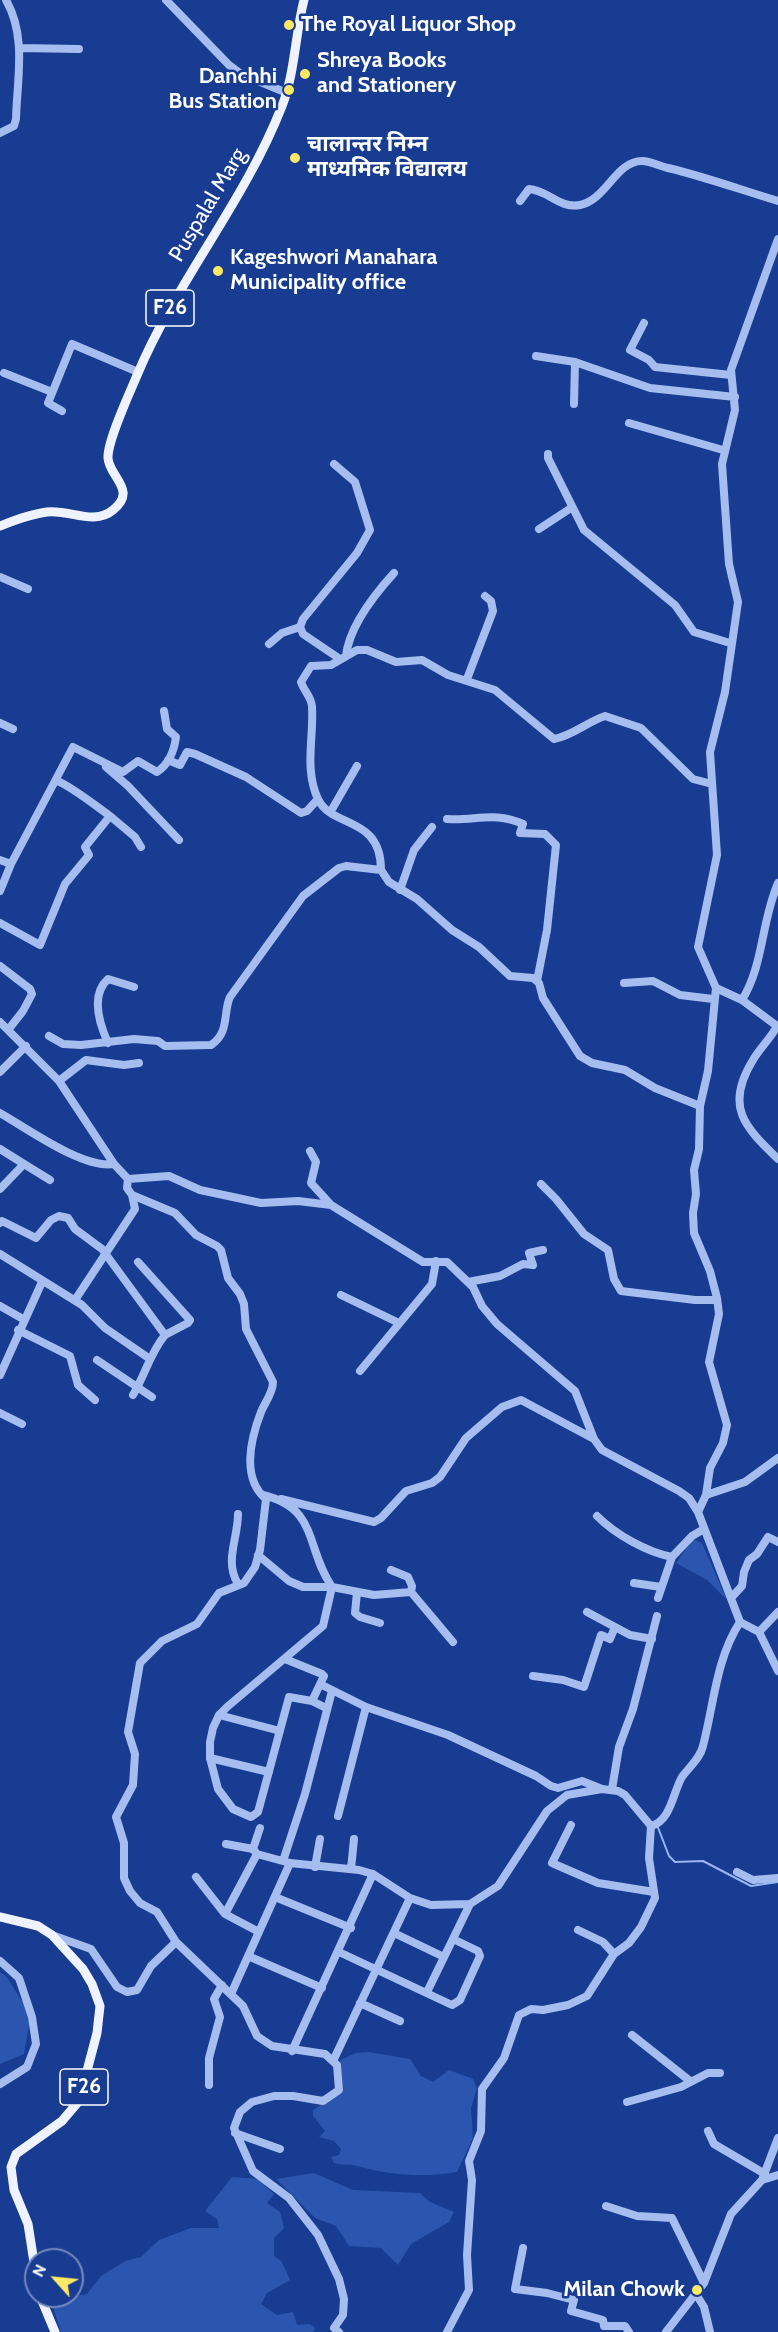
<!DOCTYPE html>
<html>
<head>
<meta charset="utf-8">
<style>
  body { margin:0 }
  #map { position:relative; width:778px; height:2332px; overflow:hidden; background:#183c91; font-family:Cabin,sans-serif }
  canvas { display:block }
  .north { position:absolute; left:24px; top:2248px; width:60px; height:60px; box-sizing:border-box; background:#183c91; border:2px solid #748abd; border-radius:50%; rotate:297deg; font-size:16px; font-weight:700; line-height:24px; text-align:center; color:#fff }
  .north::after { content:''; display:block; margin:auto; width:21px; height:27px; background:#ffe865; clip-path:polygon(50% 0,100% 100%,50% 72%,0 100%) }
</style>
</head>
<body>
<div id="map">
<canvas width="778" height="2332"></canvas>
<div class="north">N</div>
</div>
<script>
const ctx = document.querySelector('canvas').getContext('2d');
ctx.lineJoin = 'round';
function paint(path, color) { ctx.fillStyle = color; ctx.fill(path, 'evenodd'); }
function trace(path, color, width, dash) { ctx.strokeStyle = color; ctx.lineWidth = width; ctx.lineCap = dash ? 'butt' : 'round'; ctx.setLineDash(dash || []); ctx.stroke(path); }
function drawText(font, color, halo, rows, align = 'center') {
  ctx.font = font + ' Cabin,"Noto Sans Devanagari",sans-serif'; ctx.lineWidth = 5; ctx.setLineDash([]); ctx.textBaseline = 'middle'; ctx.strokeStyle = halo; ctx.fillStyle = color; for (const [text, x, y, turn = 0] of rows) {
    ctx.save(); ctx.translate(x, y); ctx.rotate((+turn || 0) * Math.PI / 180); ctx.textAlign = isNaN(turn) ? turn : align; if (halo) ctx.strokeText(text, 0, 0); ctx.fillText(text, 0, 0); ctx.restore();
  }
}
paint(new Path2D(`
  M693 1539 702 1543 727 1600 707 1580 676 1563Z
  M0 1972 6 1976 31 2015 24 2054 0 2064Z
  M369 2052 410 2059 421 2076 433 2082 449 2070 473 2079 477 2088 471 2108 473 2138 457 2172C422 2178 390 2175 357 2166 349 2163 342 2166 334 2163L331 2157 339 2155 341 2149 334 2141 319 2137 325 2131 313 2116V2110L343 2091 340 2060 356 2053Z
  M314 2173 353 2190 420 2193 430 2202 454 2212 449 2222 411 2244 398 2265 381 2248 349 2246 336 2226 315 2218 276 2179Z
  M232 2177 258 2179 274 2194 267 2203 280 2212 284 2228 274 2238V2256L282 2262 290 2280 267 2293 261 2304 277 2315 293 2312 297 2325 310 2324 315 2328 313 2332H61L53 2307 56 2299 87 2294 101 2276 125 2261 141 2257 159 2240 191 2228H219L217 2219 205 2211Z`), '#2b55af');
trace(new Path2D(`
  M657 1825 669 1856 675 1862 703 1861 751 1886 778 1882`), '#99b6f2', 2);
trace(new Path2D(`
  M166 0 229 65 241 74 287 93
  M20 48 79 49
  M0 133 14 126 16 119C17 79 27 37 6 0
  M520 201 529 189C548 190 559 209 580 205 606 200 616 161 642 161 650 161 660 166 668 168 706 177 741 190 778 201
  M778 239 731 370 735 410 722 464 729 564 738 602 725 692 710 752 717 855 698 947 716 988 742 1000 777 1026C771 1038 760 1048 753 1060 724 1107 745 1127 778 1159
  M644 323 630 350 649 360 655 367 731 375
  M536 356 575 362 650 388 735 397
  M4 373 52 392
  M574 404 575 362
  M62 411 48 403 72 344 138 372
  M629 423 723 450
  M548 454V458L584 530 675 605 694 632 730 643
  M334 464 355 482 370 530 357 553 303 619 300 627 303 634 340 659
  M539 529 571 508
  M0 577 28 589
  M269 644 282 633 300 627
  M346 656C349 627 375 594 394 573
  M467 679 493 611 491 601 485 596
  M0 723 13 729
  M168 760 180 765 187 752 195 754 246 777 301 813 307 811 318 799
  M106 767 128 786 179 840
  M331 811 357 766
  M110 816 135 837 141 847
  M447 819C475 821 495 811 523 824L520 833 545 834 556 845 547 930 537 981
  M0 860 11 864
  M381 870C381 815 332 829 318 799 304 770 314 736 312 707 312 698 304 691 301 682L311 666 331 665 357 650H367L396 662 422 660 448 675 495 690 554 739C572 736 587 722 605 716L641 728 693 779 712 784
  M400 890 414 850 432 827
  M0 891 11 864 73 747 123 772 138 761 157 772C169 764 174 752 176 737L167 729 164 711
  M0 923 40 945 65 884 89 855 85 847 110 816C96 806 71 786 57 781
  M0 966 30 989 32 994 23 1011 8 1030
  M624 983 653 981 680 995 713 999
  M742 1000C764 964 761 922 778 883
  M0 1022 59 1081 114 1164 128 1179 169 1176 200 1190 261 1203 298 1201 331 1205 423 1262H447L473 1287 482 1306 497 1324 575 1391 594 1439 602 1450 679 1491 689 1498 698 1512 740 1622 759 1632 778 1671
  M49 1036 63 1044 81 1045 134 1039 158 1041 165 1046 211 1045C230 1033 223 1011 230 997L303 896 339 868 346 866 381 870 389 882 417 899 452 930 479 947 510 976 533 978 539 983 543 998 580 1056 592 1063 625 1070 655 1088 700 1106
  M108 1043C100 1025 90 995 108 979L134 987
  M0 1072 26 1046
  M59 1081 86 1060 124 1065 139 1063
  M0 1113C28 1129 83 1169 114 1164
  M0 1149 24 1164 0 1189
  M310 1151 316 1162 311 1183 331 1205
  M24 1164 50 1180
  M128 1179 127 1188 132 1195 175 1213 196 1235 217 1246 221 1250 228 1278 240 1294 244 1304 246 1329 273 1382C273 1393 265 1402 261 1412 251 1438 241 1478 266 1499L260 1550 255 1567 244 1583 219 1593 197 1624 162 1641 140 1663 128 1732 135 1754 133 1785 116 1817 124 1843V1878L130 1891 140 1903 157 1912 176 1942 243 2006 257 2036 272 2046 325 2054 337 2065 339 2090 323 2101 293 2096H274L252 2102 240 2112 234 2128 253 2171 289 2198 318 2235 339 2279 344 2299 343 2315 334 2328 339 2332
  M541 1184 556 1199 584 1234 608 1250 614 1279 621 1291 695 1300H717
  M0 1223 2 1221 36 1238 51 1220 59 1216 68 1218 75 1229 102 1249 165 1335C150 1353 145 1375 133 1395
  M0 1254 82 1305 105 1328 150 1359
  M138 1262 190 1320 188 1323 165 1335
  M468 1282 500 1276 523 1264 533 1265 529 1253 543 1250
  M341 1295 399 1323
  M75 1300 135 1209 132 1195
  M0 1306 23 1319
  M18 1330 70 1356 78 1385 95 1400
  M97 1360 152 1397
  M360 1371 432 1284 436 1261
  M0 1375 42 1282
  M0 1413 22 1424
  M263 1495C319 1508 305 1548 332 1587L323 1626 227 1707 219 1715 213 1728 210 1742V1758L218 1789 233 1809 251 1817 258 1812 289 1697 312 1701 326 1708
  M706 1495 745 1482 778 1458
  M281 1499 374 1522 381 1518 406 1491 432 1483 440 1477 466 1438 502 1407 521 1400 594 1439
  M698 1512 706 1495 710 1468 723 1443 727 1425 709 1362 719 1314 717 1298 710 1271 694 1233 693 1213 696 1194 694 1170 699 1149 700 1106 708 1071 716 988
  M238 1514C238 1539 224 1561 238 1584
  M597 1516C616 1535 647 1552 672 1557L692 1536 704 1529
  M258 1555 289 1581 303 1587H332L374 1595 411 1592 412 1586 408 1577 391 1570
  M634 1583 661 1587
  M357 1592 355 1613 360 1617 380 1623
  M411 1592 453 1642
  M658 1598 672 1557
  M731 1598 742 1586 744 1572 749 1560 757 1554 768 1537 778 1542
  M587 1612 615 1627
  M759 1632 778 1612
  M285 1659 322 1674 324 1676 312 1701
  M533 1676 563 1680 584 1687 601 1635 610 1639 615 1627 630 1635 652 1639
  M320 1684 366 1707 448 1735 536 1776 551 1786 558 1788 582 1781 602 1789
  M219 1715 280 1731
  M210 1758 269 1772
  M612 1789 619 1747 633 1709 657 1616
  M338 1816 366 1707
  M571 1825 552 1863 598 1883 654 1892
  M260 1828 253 1849 257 1854 290 1863 359 1870 373 1874 410 1898 431 1905 470 1904 498 1886 547 1811 567 1795 602 1789 618 1791 625 1795 651 1826
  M226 1844 253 1849
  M283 1861 305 1794 332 1691
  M315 1867 320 1839
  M351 1869 354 1839
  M737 1872 753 1880 778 1878
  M196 1877 225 1914 259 1932
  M275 1897 351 1928
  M225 1914 257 1854
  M578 1930 603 1942 614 1954
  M394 1933 444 1957
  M52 1935 91 1949 117 1987 127 1992 137 1990 151 1966 176 1942
  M339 1952 452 2005 460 2000 480 1956 478 1951 453 1939
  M248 1956 322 1988
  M0 1961 19 1978 32 2017 36 2044 27 2067 0 2084
  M427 1992 470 1904
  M231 1994 290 1863
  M360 2003 400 2021
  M632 2035 690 2081
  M292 2051 373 1874
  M334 2059 410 1898
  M209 2085V2058L220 2017 214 1999 222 1985
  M627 2102 681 2087 708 2073H720
  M708 2131 714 2144 765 2174
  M235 2133 280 2149
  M762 2180 778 2175
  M606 2206 637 2216 672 2218 704 2283
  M523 2248 515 2289 547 2293 574 2300 571 2311 603 2320 604 2326H625L629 2332
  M696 2294 704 2307 710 2332
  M447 2332 469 2290 467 2255 472 2180 469 2161 481 2131 482 2089 504 2058 519 2015 531 2009 543 2010 568 2005 587 1996 614 1954 629 1943 641 1927 655 1898 649 1858 651 1826C671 1821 673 1792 682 1777 689 1767 700 1759 703 1746 714 1704 716 1659 740 1622
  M666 2332 704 2283 731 2214 762 2180 778 2138`), '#a6bdef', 8);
trace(new Path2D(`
  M0 526C15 520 31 514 47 512 69 509 94 526 113 510 138 490 109 477 108 458 107 441 131 390 138 373 178 279 245 201 282 106 295 73 295 35 304 0
  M0 1917 38 1926 52 1935 83 1969 92 1984 100 2006 97 2033 79 2101 62 2121 16 2154 11 2167 14 2190 28 2224 36 2275
  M40 2296 55 2332`), '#eff3ff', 9);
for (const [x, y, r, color] of [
  [289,25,6,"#ffe865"],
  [305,74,6,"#ffe865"],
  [289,90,6,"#ffe865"],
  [295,158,6,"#ffe865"],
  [218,271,6,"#ffe865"],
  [697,2290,6,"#ffe865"]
]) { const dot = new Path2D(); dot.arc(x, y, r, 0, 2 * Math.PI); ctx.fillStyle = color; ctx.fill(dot); trace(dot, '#183c91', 2); }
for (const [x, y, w] of [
  [170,308,48],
  [84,2087,48]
]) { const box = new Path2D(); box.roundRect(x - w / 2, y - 18, w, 36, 4.5); ctx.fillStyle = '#183c91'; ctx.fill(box); trace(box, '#fff', 1.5); }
drawText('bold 21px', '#fff', null, [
  ["F26",170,308],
  ["F26",84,2087]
]);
drawText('bold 22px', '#fff', '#183c91', [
  ["The Royal Liquor Shop",301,25],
  ["Shreya Books",317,61],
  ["and Stationery",317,86],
  ["Danchhi",277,77,"right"],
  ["Bus Station",277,102,"right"],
  ["चालान्तर निम्न",307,145],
  ["माध्यमिक विद्यालय",307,170],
  ["Kageshwori Manahara",230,258],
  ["Municipality office",230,283],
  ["Milan Chowk",685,2290,"right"]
], 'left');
drawText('22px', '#fff', '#183c91', [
  ["Puspalal Marg",208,205,-59]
]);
</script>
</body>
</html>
